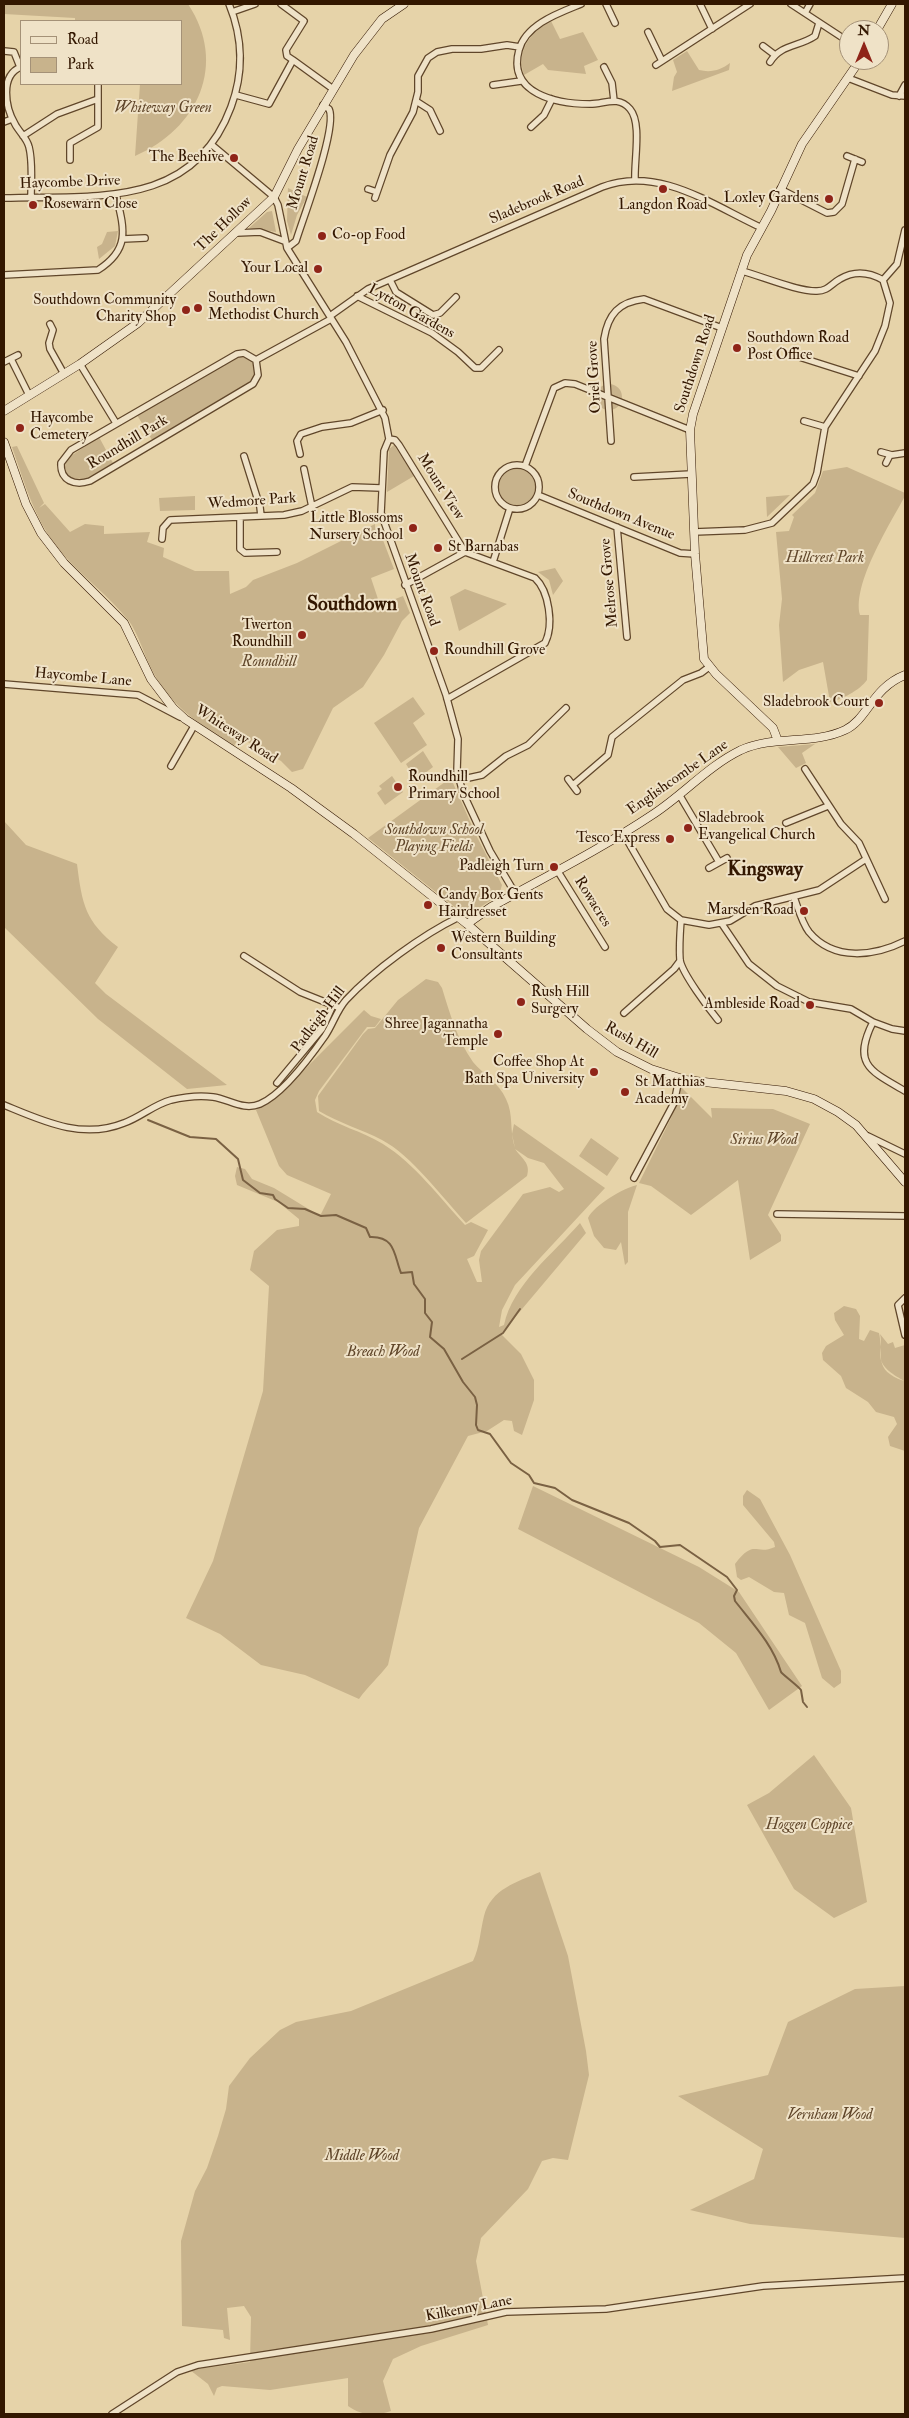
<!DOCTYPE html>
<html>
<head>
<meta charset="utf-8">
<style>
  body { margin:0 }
  #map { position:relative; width:909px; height:2418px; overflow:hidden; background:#e6d3a9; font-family:"IM FELL Double Pica",serif }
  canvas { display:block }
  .frame { position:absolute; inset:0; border:5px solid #331700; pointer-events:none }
  .legend { position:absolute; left:20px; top:20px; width:162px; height:65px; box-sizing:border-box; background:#efe2c7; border:1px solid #a49177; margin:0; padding:6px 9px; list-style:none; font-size:15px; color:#331700 }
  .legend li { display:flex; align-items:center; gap:10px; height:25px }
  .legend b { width:25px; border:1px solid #a49177 }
  .north { position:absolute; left:839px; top:20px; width:50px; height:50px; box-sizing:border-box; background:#efe2c7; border:1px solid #a49177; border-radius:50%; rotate:0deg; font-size:14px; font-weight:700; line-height:20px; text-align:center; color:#331700 }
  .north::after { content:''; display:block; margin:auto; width:18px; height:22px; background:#8f2418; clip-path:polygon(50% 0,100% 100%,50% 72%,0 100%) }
</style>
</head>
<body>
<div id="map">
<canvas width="909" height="2418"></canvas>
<div class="frame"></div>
<ul class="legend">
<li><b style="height:6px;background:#efe2c7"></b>Road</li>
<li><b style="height:14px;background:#c8b38c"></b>Park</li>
</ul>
<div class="north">N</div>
</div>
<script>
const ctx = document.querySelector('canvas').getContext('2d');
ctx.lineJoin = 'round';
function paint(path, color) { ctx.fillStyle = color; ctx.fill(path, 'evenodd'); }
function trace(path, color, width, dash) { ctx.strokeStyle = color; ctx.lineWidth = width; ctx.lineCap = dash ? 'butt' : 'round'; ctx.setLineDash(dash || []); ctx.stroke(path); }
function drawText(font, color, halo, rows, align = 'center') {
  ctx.font = font + ' "IM FELL Double Pica",serif'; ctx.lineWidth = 4; ctx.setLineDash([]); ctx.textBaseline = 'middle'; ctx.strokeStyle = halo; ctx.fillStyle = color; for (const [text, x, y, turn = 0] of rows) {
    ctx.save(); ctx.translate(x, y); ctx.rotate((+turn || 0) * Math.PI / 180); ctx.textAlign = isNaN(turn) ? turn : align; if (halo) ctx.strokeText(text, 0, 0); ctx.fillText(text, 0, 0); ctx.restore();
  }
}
paint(new Path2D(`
  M4 4H188C228 64 198 129 135 156L140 84H181V21H75V18L4 14Z
  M551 21 560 39 583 32 598 60 584 66 586 74 548 70 543 64 524 75C516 50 530 33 551 21Z
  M687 51 699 70C711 73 721 70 730 63L729 70 672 91 674 77 677 72 673 60Z
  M288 188 307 197 297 215 291 235 287 221Z
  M272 211 276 232 249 228 267 212Z
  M118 231 115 246 99 259 97 247 102 244 107 232Z
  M235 356C247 355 255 360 256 372L249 383 152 440 137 415Z
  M596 397a13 13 0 1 1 26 0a13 13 0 1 1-26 0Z
  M99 437 113 463 85 479 70 478 65 469V460Z
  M394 445 414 476 387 492 389 449Z
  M17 446 44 503 39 508 45 504 70 532 85 524 104 526V534L150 532 147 542 164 548 163 557 195 571H229L230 594 246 587 253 580 297 563 375 524V528L378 527 394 569 371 578 380 605 403 596 410 613 402 621 384 655 363 687 333 708 303 769 292 772 281 761 239 737 234 746C199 725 168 704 150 666 143 651 138 634 129 621 109 596 83 577 62 553 35 522 25 484 12 447Z
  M847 467 905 493V496C890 524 852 584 860 615H869L867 680C860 690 841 700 830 702L823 662 799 670 783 682 779 625 782 599 776 532 789 531 794 517 792 515 815 493 823 471Z
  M499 487a18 18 0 1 1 36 0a18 18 0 1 1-36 0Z
  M790 495 767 517 766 497Z
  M195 496V510L160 511 159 498Z
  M555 568 563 581 553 595 549 580 538 572Z
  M465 589 507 604 459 631 450 597Z
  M413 697 425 714 413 723 427 745 401 763 374 723Z
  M815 744 802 753 806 763 796 768 778 747Z
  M423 751 433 767 416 780 406 764Z
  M392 776 403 792 385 805 377 793 382 789 379 786Z
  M445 782 453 783 477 837 502 885 499 895 479 908 457 909 368 838Z
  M4 821 26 845 77 864C82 904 85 922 118 947L95 983 106 994 227 1085 187 1089 98 1019 4 927Z
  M426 979 438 982 442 988C450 1014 457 1039 473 1062 484 1075 499 1083 506 1099 514 1115 509 1131 515 1148L512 1134 514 1124 605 1188 515 1285 502 1310 499 1327 504 1325C513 1284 553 1254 580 1223L586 1233 501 1334 521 1354 534 1380V1400L522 1435 514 1431 512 1421 504 1420 487 1431 468 1436 419 1528 388 1665C379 1677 368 1686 359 1699L305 1675 261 1665 220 1634 186 1618 213 1561 263 1391 269 1286 250 1270 254 1251 277 1230 299 1226V1219L278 1202 237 1185 235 1176 237 1167 245 1169 252 1179 274 1188 320 1216 331 1194 287 1175 279 1166 256 1110 291 1083 364 1010 371 1016 381 1019 375 1027H367L319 1091 315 1100 317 1112C338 1126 362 1131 383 1144 415 1164 440 1198 465 1225L471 1222 488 1230 474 1256 467 1259 477 1282H482L479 1260 481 1251 523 1194 550 1187 559 1192 564 1189 544 1163 528 1158 515 1149C522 1159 531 1163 527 1176L466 1223C443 1198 411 1155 382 1140 361 1129 339 1123 319 1111L318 1096 363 1034 368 1029 375 1028 398 1000Z
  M681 1087 712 1118 711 1108 773 1109 810 1124 768 1215 781 1235V1241L750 1260 738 1180 691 1215 651 1186 639 1183 671 1118Z
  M591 1138 619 1158 607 1176 579 1156Z
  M637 1185 628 1212V1262L625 1265 621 1242 616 1250 604 1248 594 1236 588 1218C594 1205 624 1188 637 1185Z
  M844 1306 856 1309 860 1316 859 1339 864 1341 870 1330 879 1333C884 1355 872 1370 904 1381 895 1375 881 1369 880 1355 880 1347 882 1342 880 1334L888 1344 893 1342 895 1348 905 1345V1451L890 1446 888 1437 897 1424 894 1417 876 1412 868 1402 846 1388 841 1376 823 1360 822 1353 826 1346 844 1335 835 1320 834 1313Z
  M533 1486 699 1567 739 1592 802 1686 769 1710 736 1653 699 1623 518 1529Z
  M747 1490 760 1499 790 1555 841 1671V1683L834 1688 822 1678 805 1623 789 1615 784 1593 774 1592 749 1577 741 1580 737 1577 735 1564C755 1538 755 1556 775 1547L774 1542 743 1505V1496Z
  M814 1755 851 1808 867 1902 834 1918 794 1889 747 1805 769 1793Z
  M540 1872 568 1956 586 2051 589 2075 568 2160 553 2158 542 2161 528 2189 481 2238 476 2261 488 2325 421 2346 393 2359 383 2381 391 2411C375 2416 362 2416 348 2406V2378L270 2390 222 2386 217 2388 214 2396 208 2384 190 2370 250 2362 251 2317 244 2306 227 2308 230 2340 224 2338 223 2330 182 2326 181 2241 195 2191 207 2168 218 2136 226 2109 229 2086 250 2058 280 2030 296 2022 351 2011 473 1961C480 1946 480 1932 484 1916 491 1889 517 1882 540 1872Z
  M905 1986V2238L750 2224 690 2210 754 2179 763 2149 678 2096 768 2075 788 2022 855 1989Z`), '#c8b38c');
trace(new Path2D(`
  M148 1120 190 1137 216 1139 238 1159 243 1180 260 1193 273 1195 275 1199 288 1208 305 1209 321 1216 336 1215 366 1228 370 1237C396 1236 394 1256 401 1273L412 1272 414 1284 425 1299V1313L432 1322 430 1337 444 1349 463 1382 475 1397 477 1405 476 1425 478 1430 490 1434 511 1463 529 1475 534 1483 555 1488 572 1500 629 1523 655 1541 660 1547 680 1545 727 1577 737 1590 734 1596 735 1601C753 1624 773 1645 781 1672 782 1674 798 1686 801 1690L803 1702 807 1707
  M462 1359 503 1333 520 1309`), '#7a6143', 2);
const street = new Path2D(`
  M581 4C559 13 526 24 519 50 507 94 557 104 590 104 605 104 618 95 630 109 642 123 634 160 635 180
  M606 4 615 23
  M700 4 712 29
  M791 4 849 42
  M232 12 255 4
  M805 13 810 4
  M648 32 662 61
  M763 46 775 55
  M4 51 14 52 20 67
  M293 60 333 89
  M770 62C781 44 799 47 815 36L819 23
  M656 65 750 4
  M21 67C0 75 5 107 15 124 19 132 27 138 29 147 33 162 31 182 31 198
  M604 67 612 83 614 101
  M848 78 892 95 905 96
  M493 85 521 81
  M236 95 269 104 293 60 287 56 286 50 304 21 281 4
  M899 96 905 85
  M416 101 430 110 440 131
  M4 122 12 119
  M531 127 544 115 552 99
  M23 136 57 114 98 99V84
  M212 145 274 197 278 205 287 248 346 342 385 418 389 439 384 451 381 513 446 695 458 739 457 771 463 793 490 851 515 893
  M847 156 862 162
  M70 160V143L98 127V99
  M368 189 377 192
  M780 189 827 213 834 212 842 204 855 159
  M4 198C93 195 193 210 231 107 244 72 243 38 229 4
  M375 198 390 155 413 112 418 92V76L428 58 437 52 452 49H481L507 45 520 47
  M237 233 260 232 284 241
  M123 239 145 238
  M287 248 296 241C303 218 338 127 329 109L323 105
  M4 275 98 270C131 249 124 228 116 195
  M390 280 396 292 433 315 440 313 456 297
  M883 280 897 264 905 230
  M357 296 432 333 458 352 475 368H481L499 350
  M330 316 368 289 602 187C658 165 712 205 762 228
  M50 324 53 330 49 343 50 349 64 374
  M796 356 859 376
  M11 359 29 395
  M256 360 244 353 237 354 71 450 61 463C60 481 75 486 90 481L253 384 258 375 256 360 331 319
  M4 362 18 355
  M80 364 116 423
  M804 421 825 427
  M389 439 395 440 399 445 465 552
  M611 441 604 339C608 314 619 302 644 299L722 328
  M881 452 892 455 905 453
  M300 454 297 441 301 434 322 427 351 423 383 410
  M244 456 260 507 261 516
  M886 463 890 455
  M495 487a22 22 0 1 1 44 0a22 22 0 1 1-44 0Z
  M525 466 554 388 565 383 575 384 690 430
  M304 469 312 507
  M634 477 691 474
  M538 495 680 553 695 554
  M240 518V549L245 553 277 552
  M617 527 627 637
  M694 532 745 530 772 523 813 484 817 473 825 427 875 351 885 326 890 303 883 280C869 272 855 270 840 279 831 284 828 291 817 291 799 292 761 276 742 271
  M162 539 163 528 170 520 284 515 302 511 352 487 381 488
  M493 562 510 508
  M405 585 465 552 535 578C549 591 554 625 545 643L447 699
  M4 684 138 695 180 717
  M171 766 194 726
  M805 769 841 824 859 843 885 899
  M568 779 577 791
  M459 780 482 775 506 756 528 745 566 708
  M573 785 608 755 612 737 683 680 701 673 709 667
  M680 796 719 862
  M786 823 828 806
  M623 833 667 909 681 920 709 925 730 921 755 906 819 890 866 859
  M709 868 727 858
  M557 870 605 947
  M794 897C798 908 802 923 809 932 834 962 875 956 905 941
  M681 920C680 933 679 947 680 960 682 973 709 1009 718 1020
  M722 924 749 964 777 986 809 1002 851 1009 873 1022 892 1029 905 1031
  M244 956 300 992 340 1008
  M624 1013 674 969 680 961
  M873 1022C852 1064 870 1071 905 1091
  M277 1083 322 1029 333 1005
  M4 1105C43 1121 82 1140 124 1123 141 1117 153 1105 171 1100 184 1097 199 1095 213 1097 229 1099 243 1111 260 1104 283 1094 311 1056 325 1036 333 1024 337 1010 346 1000 374 970 422 935 459 917
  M868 1136 905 1154
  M634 1178 674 1103 679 1079
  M777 1214 905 1216
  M905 1298 898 1305 905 1335
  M112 2414 177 2372 198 2365 431 2329 506 2312 606 2309 763 2286 905 2278`);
const secondary = new Path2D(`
  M877 30 892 4
  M4 411 80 364 138 323 274 197 298 149 354 55 382 19 404 4
  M4 442 26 504 41 533 64 563 124 623 151 679 173 708 185 719 291 788 354 834 467 924 587 1029 617 1052 651 1069 686 1080 786 1091 814 1099 838 1112 856 1125 905 1182
  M778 741 773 728 716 674 704 659 695 554 690 430 693 414 747 255 771 211 802 144 860 60
  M467 924 491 907C545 877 601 849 652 815 683 795 708 766 741 750 774 735 813 745 845 730 868 719 872 688 905 675`);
trace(street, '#60462a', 8);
trace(secondary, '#331700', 9);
trace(street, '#efe2c7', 5.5);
trace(secondary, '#efe2c7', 8);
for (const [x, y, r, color] of [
  [234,158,5,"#8f2418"],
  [663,189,5,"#8f2418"],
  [829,199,5,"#8f2418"],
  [33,205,5,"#8f2418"],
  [322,236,5,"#8f2418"],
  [318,269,5,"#8f2418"],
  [198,308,5,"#8f2418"],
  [186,310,5,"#8f2418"],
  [737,348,5,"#8f2418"],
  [20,428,5,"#8f2418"],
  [413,528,5,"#8f2418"],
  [438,548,5,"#8f2418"],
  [302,635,5,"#8f2418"],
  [434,651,5,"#8f2418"],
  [879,703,5,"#8f2418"],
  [398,787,5,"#8f2418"],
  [688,828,5,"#8f2418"],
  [670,839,5,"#8f2418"],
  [554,867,5,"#8f2418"],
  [428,905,5,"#8f2418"],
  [804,911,5,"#8f2418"],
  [441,948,5,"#8f2418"],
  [521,1002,5,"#8f2418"],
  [810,1005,5,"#8f2418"],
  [498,1034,5,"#8f2418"],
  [594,1072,5,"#8f2418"],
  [625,1092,5,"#8f2418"]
]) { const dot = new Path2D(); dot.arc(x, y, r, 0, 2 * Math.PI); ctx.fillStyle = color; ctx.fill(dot); trace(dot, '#efe2c7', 2); }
drawText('italic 15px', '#60462a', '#efe2c7', [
  ["Whiteway Green",163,109],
  ["Hillcrest Park",825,559],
  ["Roundhill",269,663],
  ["Southdown School",434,831],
  ["Playing Fields",434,848],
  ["Sirius Wood",764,1141],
  ["Breach Wood",383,1353],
  ["Hoggen Coppice",809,1826],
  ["Vernham Wood",830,2116],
  ["Middle Wood",362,2157]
]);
drawText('15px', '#331700', '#efe2c7', [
  ["The Beehive",224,158],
  ["Loxley Gardens",819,199],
  ["Rosewarn Close",43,205,"left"],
  ["Langdon Road",663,206,"center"],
  ["Co-op Food",332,236,"left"],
  ["Your Local",308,269],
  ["Southdown",208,299,"left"],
  ["Methodist Church",208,316,"left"],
  ["Southdown Community",176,301],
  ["Charity Shop",176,318],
  ["Southdown Road",747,339,"left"],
  ["Post Office",747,356,"left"],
  ["Haycombe",30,419,"left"],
  ["Cemetery",30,436,"left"],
  ["Little Blossoms",403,519],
  ["Nursery School",403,536],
  ["St Barnabas",448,548,"left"],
  ["Twerton",292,626],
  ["Roundhill",292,643],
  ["Roundhill Grove",444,651,"left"],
  ["Sladebrook Court",869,703],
  ["Roundhill",408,778,"left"],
  ["Primary School",408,795,"left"],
  ["Sladebrook",698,819,"left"],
  ["Evangelical Church",698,836,"left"],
  ["Tesco Express",660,839],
  ["Padleigh Turn",544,867],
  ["Candy Box Gents",438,896,"left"],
  ["Hairdresset",438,913,"left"],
  ["Marsden Road",794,911],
  ["Western Building",451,939,"left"],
  ["Consultants",451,956,"left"],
  ["Rush Hill",531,993,"left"],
  ["Surgery",531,1010,"left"],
  ["Ambleside Road",800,1005],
  ["Shree Jagannatha",488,1025],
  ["Temple",488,1042],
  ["Coffee Shop At",584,1063],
  ["Bath Spa University",584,1080],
  ["St Matthias",635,1083,"left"],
  ["Academy",635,1100,"left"]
], 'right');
drawText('15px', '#331700', '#efe2c7', [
  ["Mount Road",304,173,-73],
  ["Haycombe Drive",70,183,-2],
  ["Sladebrook Road",537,201,-23],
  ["The Hollow",224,225,-44],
  ["Lytton Gardens",411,312,29],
  ["Southdown Road",696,364,-72],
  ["Oriel Grove",595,377,-93],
  ["Roundhill Park",128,443,-31],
  ["Mount View",440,487,58],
  ["Wedmore Park",252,502,-4],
  ["Southdown Avenue",621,515,22],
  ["Melrose Grove",610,583,-95],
  ["Mount Road",421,590,70],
  ["Haycombe Lane",83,678,5],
  ["Whiteway Road",236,735,33],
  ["Englishcombe Lane",678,778,-35],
  ["Rowacres",592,902,58],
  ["Padleigh Hill",319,1020,-53],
  ["Rush Hill",631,1041,30],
  ["Kilkenny Lane",469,2309,-11]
]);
drawText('bold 20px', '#331700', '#efe2c7', [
  ["Southdown",352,606],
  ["Kingsway",765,871]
]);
</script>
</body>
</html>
